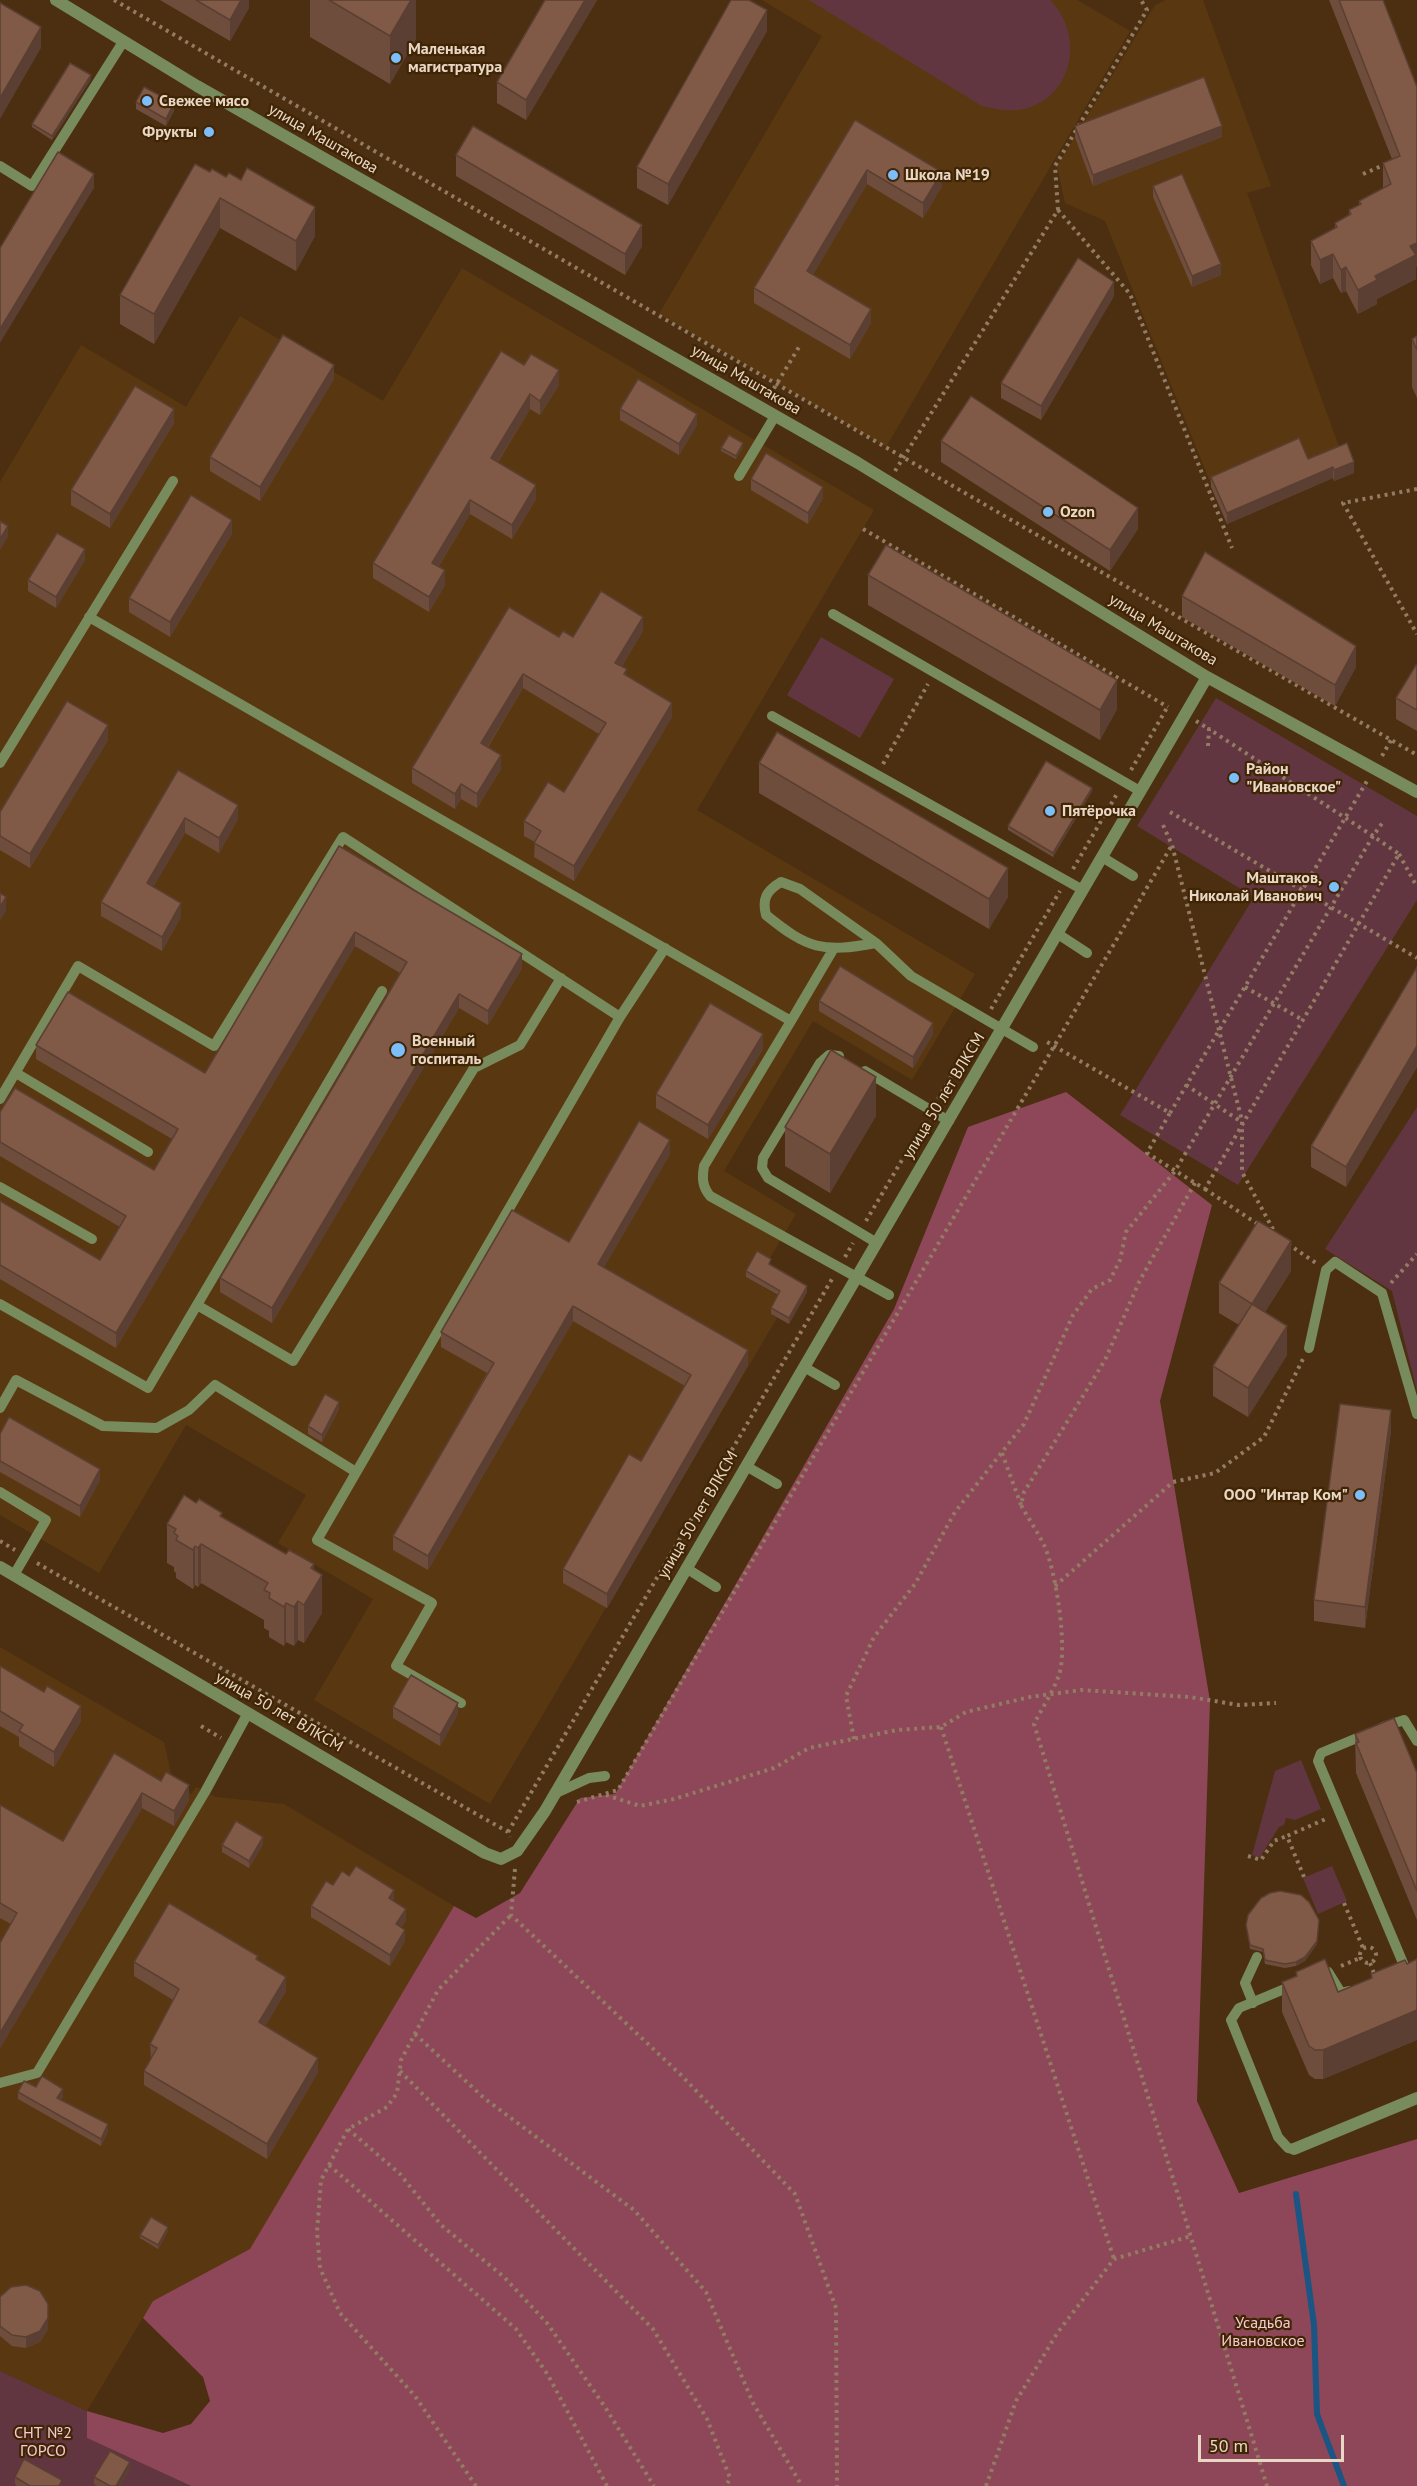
<!DOCTYPE html>
<html>
<head>
<meta charset="utf-8">
<style>
  body { margin:0 }
  #map { position:relative; width:1417px; height:2486px; overflow:hidden; background:#4b2f10; font-family:"PT Sans",sans-serif }
  canvas { display:block }
  .scale { position:absolute; left:1198px; top:2435px; width:146px; height:27px; box-sizing:border-box; border:3px solid #e9d7c6; border-top:0; padding-left:8px; font-size:18px; line-height:21px; white-space:nowrap; color:#e9d7c6; -webkit-text-stroke:4px #402505; paint-order:stroke }
</style>
</head>
<body>
<div id="map">
<canvas width="1417" height="2486"></canvas>
<div class="scale">50 m</div>
</div>
<script>
const ctx = document.querySelector('canvas').getContext('2d');
ctx.lineJoin = 'round';
function paint(path, color) { ctx.fillStyle = color; ctx.fill(path, 'evenodd'); }
function trace(path, color, width, dash) { ctx.strokeStyle = color; ctx.lineWidth = width; ctx.lineCap = dash ? 'butt' : 'round'; ctx.setLineDash(dash || []); ctx.stroke(path); }
function drawText(font, color, halo, rows, align = 'center') {
  ctx.font = font + ' "PT Sans",sans-serif'; ctx.lineWidth = 4.5; ctx.setLineDash([]); ctx.textBaseline = 'middle'; ctx.strokeStyle = halo; ctx.fillStyle = color; for (const [text, x, y, turn = 0] of rows) {
    ctx.save(); ctx.translate(x, y); ctx.rotate((+turn || 0) * Math.PI / 180); ctx.textAlign = isNaN(turn) ? turn : align; if (halo) ctx.strokeText(text, 0, 0); ctx.fillText(text, 0, 0); ctx.restore();
  }
}
paint(new Path2D(`
  M762 0H1077L1130 31 886 447 659 314 822 36Z
  M1166 0H1203L1271 186 1247 193 1342 455 1334 481 1330 472 1312 479 1315 486 1227 524 1105 221 1065 203 1057 166 1155 5Z
  M462 268 874 510 697 810 975 974 912 1080 813 1021 724 1171 796 1214 767 1263 757 1257 746 1277 780 1297 770 1313 777 1318 490 1804 314 1700 373 1599 278 1543 306 1495 186 1425 99 1573 0 1515V482L81 345 186 407 240 316 383 401Z
  M0 1647 164 1742 173 1782 191 1794 196 1787 216 1797 284 1804 454 1906 250 2250 153 2301 87 2411 0 2371Z`), '#593811');
paint(new Path2D(`
  M809 0H1050C1084 34 1075 96 1024 109 1010 112 996 109 982 106Z
  M821 637 894 679 860 738 787 695Z
  M1216 698 1417 816V900L1238 1185 1120 1115 1254 897 1137 826Z
  M1417 1107V1391L1392 1291 1325 1249Z
  M1301 1760 1321 1809 1295 1820 1286 1818 1284 1825 1279 1827 1260 1857 1252 1855 1275 1771Z
  M1332 1866 1347 1901 1318 1914 1303 1878Z
  M0 2371 87 2411V2438L191 2486H0Z`), '#623640');
paint(new Path2D(`
  M1066 1092 1212 1205 1160 1401 1210 1701 1197 2101 1239 2193 1417 2139V2486H191L87 2438V2411L163 2433 191 2424 210 2401 203 2377 143 2318 153 2301 250 2249 454 1906 476 1918 520 1893 580 1798 615 1794 894 1309 968 1127Z`), '#8d4758');
trace(new Path2D(`
  M1296 2194 1314 2325 1317 2414 1344 2486`), '#1a5583', 6);
trace(new Path2D(`
  M114 0 1417 755
  M1363 174 1386 164
  M1058 210 1130 294 1232 548
  M770 395 799 347
  M895 471 1058 210 1055 166 1147 10 1141 0
  M1417 489 1343 503 1417 634
  M863 529 1168 707
  M1196 721 1209 729
  M1208 746 1209 729 1373 836 1383 822
  M1382 756 1391 740
  M883 764 928 684
  M1131 770 1168 706
  M1170 812 1417 958
  M1163 825 1172 845 1242 1121V1172L1275 1233
  M1399 854 1417 887
  M1073 869 1118 792
  M1245 987 1303 1020
  M991 1009 1060 891
  M1186 1085 1240 1121
  M938 1099 978 1031
  M1170 1113 1367 781
  M1195 1183 1140 1280 1105 1360 1024 1492 1021 1505C1028 1518 1037 1531 1044 1545 1056 1571 1068 1648 1059 1675 1053 1692 1042 1708 1034 1724L1267 2486
  M1205 1189 1259 1225
  M866 1221 925 1121
  M1288 1244 1316 1263
  M845 1257 853 1243
  M1391 1283 1417 1254
  M1002 1453 1021 1505
  M0 1541 15 1550
  M37 1563 508 1832 510 1837
  M1055 1586 1173 1482 1215 1473 1264 1437 1303 1359
  M201 1726 221 1738
  M941 1727 1114 2259
  M854 1739 846 1696 874 1637 915 1584 955 1512 1024 1424 1073 1315 1092 1289 1110 1280 1120 1260 1126 1232 1175 1171 1373 836 1399 854 1205 1189C1185 1177 1166 1165 1147 1153L1170 1113 1047 1042
  M606 1795 640 1806 674 1799 774 1768 809 1748 897 1730 941 1727 966 1712 1030 1697 1081 1690 1190 1697 1239 1705 1276 1703
  M577 1802 618 1790 1172 845
  M508 1832 832 1279
  M1248 1856 1261 1860 1274 1841 1287 1836
  M515 1869 511 1915 681 2075 795 2194 836 2308 837 2486
  M1304 1877 1287 1836 1328 1818
  M1344 1903 1363 1948
  M1360 1955a8 8 0 1 1 16 0a8 8 0 1 1-16 0Z
  M1370 1963 1375 1976
  M1341 1966 1360 1958
  M415 2034 484 2098 634 2210 706 2292 753 2403 802 2486
  M400 2071 653 2329 707 2419 730 2478 726 2486
  M348 2129 400 2174 441 2225 504 2277 547 2323 605 2407 654 2486
  M329 2165 516 2329 548 2375 607 2486
  M476 2486 415 2396 340 2313 320 2268 317 2232 321 2180 348 2129 387 2107 397 2093 401 2060 438 1990 511 1915
  M986 2486 1016 2401 1058 2332 1114 2259 1191 2236`), '#937c63', 4, [3, 4.5]);
trace(new Path2D(`
  M0 166 32 186 123 42
  M739 476 775 416
  M833 614 1140 791
  M89 617 791 1021 704 1166C702 1178 702 1186 710 1196L889 1295
  M772 716 1083 890
  M0 763 173 481
  M1102 857 1133 876
  M1058 934 1087 953
  M876 943C822 953 808 949 766 915 762 899 766 891 781 882L800 889 876 943 911 976 1033 1047
  M791 1021 834 948
  M839 1056 829 1055 820 1063 763 1158 762 1168 768 1178 877 1243
  M865 1071 949 1121
  M16 1073 148 1152
  M0 1099 78 966 214 1046 343 837 620 1017 665 948
  M0 1187 92 1239
  M0 1304 148 1388 382 991
  M197 1305 293 1361 474 1068 520 1045 561 978
  M1309 1348 1326 1270 1335 1262 1382 1293 1417 1414
  M804 1367 835 1385
  M0 1408 16 1380 103 1426 157 1428 189 1410 215 1385 356 1472
  M746 1466 777 1484
  M0 1492 46 1520 14 1575
  M686 1568 716 1587
  M461 1703 396 1666 432 1603 317 1540 620 1017
  M1383 1727 1404 1720 1417 1741
  M1369 1733 1321 1753 1318 1761 1403 1963 1398 1971
  M554 1794 589 1778 605 1776
  M1319 1975 1328 1972 1341 1993 1350 1991
  M1294 1985 1239 2008 1231 2020 1278 2137 1288 2148 1294 2149
  M1253 2003 1245 1983 1257 1957
  M0 2083 37 2073 205 1792 248 1713`), '#788b5c', 10);
trace(new Path2D(`
  M56 0 197 86 858 463 1207 677 1417 792
  M0 1567 485 1853 501 1859 517 1851 545 1811 1207 677
  M1294 2149 1417 2098`), '#788b5c', 12);
paint(new Path2D(`
  M160 0H249V8L230 41Z
  M310 0H416V39L390 84 310 37Z
  M545 0H597L526 120 497 103V82Z
  M1329 0H1383L1417 87V267H1416V279L1377 299V304L1358 314 1346 291 1341 293 1333 278 1320 284 1311 265V241L1335 229V223L1349 215V210L1359 205V201L1383 188V163L1392 159Z
  M767 31 668 205 637 188V167Z
  M91 79 52 140 32 127V124Z
  M136 102 174 111 166 126 136 109Z
  M855 120 942 186 923 218 867 184 813 274 871 323 850 359 754 303V288Z
  M1075 126 1222 137 1093 186 1075 137Z
  M456 155 642 246 625 275 456 176Z
  M195 164 315 236 296 271 220 228 154 344 120 324V295Z
  M1153 186 1221 275 1192 287 1153 197Z
  M1114 296 1041 420 1001 398V383Z
  M1417 336V398L1412 387V339Z
  M501 351 559 385 540 415 530 409 498 462 536 499 512 539 470 514 439 566 445 585 429 612 373 578V563Z
  M334 379 260 501 210 471V457Z
  M620 409 697 425 679 455 620 420Z
  M174 423 110 528 71 505V490Z
  M941 441 1138 529 1110 571 941 462Z
  M743 447 736 459 721 451V448Z
  M1308 459 1354 473 1334 481 1333 478 1227 524 1211 487V477Z
  M751 479 823 498 808 524 751 490Z
  M232 534 170 637 129 612V598Z
  M85 560 56 608 28 591V580Z
  M868 575 1117 709 1100 740 868 605Z
  M1182 596 1356 667 1335 706 1182 617Z
  M643 631 622 666 627 676 672 717 574 881 534 857 535 842 524 836V821L564 792 599 734 523 688 488 747 501 769 477 808 461 799 455 809 412 783V768L559 637H573Z
  M1417 666V731L1396 719V698Z
  M108 740 30 868 0 850V812Z
  M759 763 1008 897 989 929 759 793Z
  M178 770 238 819 219 853 185 833 153 887 181 917 162 951 101 916V902Z
  M1092 791 1053 857 1008 830V826Z
  M339 846 522 968 488 1025 459 1008 272 1323 220 1292V1278L400 973 355 946 116 1348 0 1279V1201L100 1260 120 1227 0 1156V1112L154 1170 172 1139 36 1059V1045L205 1073Z
  M1417 967V1067L1346 1187 1311 1167V1146Z
  M819 1001 933 1034 913 1068 819 1011Z
  M763 1049 708 1139 656 1108V1094Z
  M876 1116 830 1193 785 1166V1127Z
  M670 1154 604 1267 748 1365 607 1608 563 1583V1569L641 1461 685 1386 573 1321 428 1570 393 1550V1536L487 1373 441 1347V1332L569 1242Z
  M771 1265 807 1292 789 1324 771 1314V1308L778 1295 746 1277V1271Z
  M1291 1271 1265 1312 1287 1355 1248 1417 1213 1396V1366L1239 1325 1219 1313V1283Z
  M339 1409 322 1442 308 1434V1426Z
  M1391 1431 1365 1628 1314 1621V1600Z
  M0 1434 100 1480 80 1517 0 1472Z
  M222 1517 314 1570 322 1613 304 1643 298 1640 294 1646 286 1642 284 1646 269 1637V1631L264 1628V1620L201 1583 198 1587 195 1585 193 1589 176 1578V1573L174 1571V1567L167 1563V1524Z
  M0 1666 81 1721 54 1767 19 1746V1737L0 1726Z
  M393 1707 458 1714 440 1746 393 1718Z
  M1355 1734 1417 1773V1920L1356 1773Z
  M114 1753 189 1800 174 1826 142 1808 0 2048V1943L11 1924 0 1918V1805L63 1841Z
  M263 1844 249 1868 222 1852V1845Z
  M349 1876 394 1901 406 1920 401 1928 405 1941 390 1966 311 1917V1906L333 1885Z
  M1319 1924 1317 1944 1305 1961 1296 1966 1285 1968 1265 1964 1263 1952 1250 1949 1246 1925Z
  M1417 1959V2040L1323 2079H1315L1309 2075 1282 2012V1982L1296 1977V1972L1338 1992 1371 1979V1974L1407 1964Z
  M258 1960 286 1991 265 2026 318 2072 267 2159 144 2085V2071L151 2059 150 2044 173 2000 134 1976V1962Z
  M36 2087 63 2096 61 2100 108 2131 101 2146 18 2099V2092Z
  M168 2231 158 2249 140 2238V2235Z
  M0 2297 48 2304V2329L40 2342 26 2348 12 2346 0 2336Z
  M130 2470 120 2486H97L94 2484V2477Z
  M15 2477 62 2486H17L15 2484Z`), '#6f4d3d');
paint(new Path2D(`
  M241 0H249V8L230 41V20Z
  M411 0H416V39L390 84V36Z
  M585 0H597L526 120V100Z
  M767 10V31L668 205V184Z
  M41 27V48L0 119V98Z
  M91 75V79L52 140V136Z
  M174 103V111L166 126V119Z
  M1222 126V137L1093 186V175Z
  M867 170V184L807 285V271Z
  M942 172V186L923 218V203Z
  M94 174V188L0 343V329Z
  M220 198V228L154 344V314Z
  M315 207V236L296 271V241Z
  M642 225V246L625 275V254Z
  M1417 243V267H1416V279L1377 299V304L1358 314V290L1375 276 1410 246Z
  M1333 254V278L1320 284V260Z
  M1221 264V275L1192 287V276Z
  M1346 267V291L1341 293V270Z
  M1114 282V296L1041 420V406Z
  M871 309V323L850 359V345Z
  M334 365V379L260 501V487Z
  M559 370V385L540 415V401Z
  M530 394V409L491 472V458Z
  M174 409V423L110 528V514Z
  M697 414V425L679 455V444Z
  M743 443V447L736 459V456Z
  M1354 462V473L1334 481V470Z
  M1333 467V478L1227 524V513Z
  M536 485V499L512 539V525Z
  M823 487V498L808 524V513Z
  M470 500V514L432 577V563Z
  M1138 508V529L1110 571V550Z
  M232 520V534L170 637V622Z
  M8 526V537L0 550V539Z
  M85 549V560L56 608V597Z
  M445 570V585L429 612V597Z
  M643 617V631L615 677V663Z
  M1356 646V667L1335 706V685Z
  M523 674V688L481 757V743Z
  M1117 680V709L1100 740V710Z
  M672 703V717L574 881V866Z
  M108 725V740L30 868V854Z
  M501 755V769L477 808V794Z
  M461 784V799L455 809V794Z
  M1092 788V791L1053 857V853Z
  M238 805V819L219 853V838Z
  M185 818V833L147 898V883Z
  M1008 868V897L989 929V899Z
  M6 897V911L0 921V907Z
  M181 903V917L162 951V937Z
  M355 932V946L116 1348V1333Z
  M522 954V968L488 1025V1011Z
  M459 994V1008L272 1323V1308Z
  M933 1023V1034L913 1068V1057Z
  M763 1034V1049L708 1139V1125Z
  M1417 1046V1067L1346 1187V1167Z
  M876 1077V1116L830 1193V1154Z
  M670 1140V1154L598 1278V1264Z
  M1291 1241V1271L1252 1333V1304Z
  M807 1286V1292L789 1324V1318Z
  M573 1306V1321L428 1570V1556Z
  M1287 1326V1355L1248 1417V1388Z
  M748 1350V1365L607 1608V1594Z
  M339 1402V1409L322 1442V1435Z
  M1391 1410V1431L1365 1628V1607Z
  M100 1469V1480L80 1517V1506Z
  M201 1544V1583L198 1587V1548Z
  M195 1546V1585L193 1589V1550Z
  M314 1564V1589L322 1575V1613L304 1643V1605L311 1568Z
  M298 1601V1640L294 1646V1607Z
  M286 1603V1642L284 1646V1607Z
  M458 1703V1714L440 1746V1735Z
  M81 1706V1721L54 1767V1752Z
  M189 1785V1800L174 1826V1811Z
  M142 1793V1808L0 2048V2033Z
  M263 1837V1844L249 1868V1861Z
  M394 1890V1901L389 1909V1898Z
  M406 1909V1920L396 1935V1924Z
  M1319 1920 1317 1944 1305 1961 1296 1966V1962Z
  M405 1930V1941L390 1966V1955Z
  M286 1977V1991L259 2037V2022Z
  M1417 2010V2040L1323 2079V2050Z
  M318 2058V2072L267 2159V2144Z
  M63 2089V2096L57 2105V2098Z
  M108 2124V2131L101 2146V2139Z
  M168 2227V2231L158 2249V2245Z
  M48 2318V2329L40 2342 26 2348V2337Z
  M130 2462V2470L120 2486H116Z`), '#5a3f32');
const building = new Path2D(`
  M196 0H241L230 20Z
  M329 0H411L390 36Z
  M545 0H585L526 100 497 82Z
  M731 0H749L767 10 668 184 637 167Z
  M1339 0H1383L1417 87V243L1410 246 1416 255 1375 276 1377 280 1358 290 1346 267 1341 270 1333 254 1320 260 1311 241 1337 227 1335 223 1351 214 1349 210 1361 204 1359 201 1391 184 1383 163 1400 156Z
  M0 3 41 27 0 98Z
  M70 63 91 75 52 136 32 124Z
  M1204 77 1222 126 1093 175 1075 126Z
  M144 87 174 103 166 119 136 102Z
  M855 120 942 172 923 203 867 170 807 271 871 309 850 345 754 288Z
  M473 126 642 225 625 254 456 155Z
  M58 152 94 174 0 329V248Z
  M195 164 210 172 212 169 226 177 229 173 241 180 247 168 315 207 296 241 220 198 154 314 120 295Z
  M1182 174 1221 264 1192 276 1153 186Z
  M1078 258 1114 282 1041 406 1001 383Z
  M283 335 334 365 260 487 210 457Z
  M1417 336V350L1412 339Z
  M501 351 524 365 531 354 559 370 540 401 530 394 491 458 536 485 512 525 470 500 432 563 445 570 429 597 373 563Z
  M638 379 697 414 679 444 620 409Z
  M135 386 174 409 110 514 71 490Z
  M971 396 1138 508 1110 550 941 441Z
  M729 435 743 443 736 456 721 448Z
  M1299 438 1308 459 1347 443 1354 462 1334 470 1333 467 1227 513 1211 477Z
  M766 453 823 487 808 513 751 479Z
  M191 495 232 520 170 622 129 598Z
  M0 521 8 526 0 539Z
  M57 533 85 549 56 597 28 580Z
  M886 545 1117 680 1100 710 868 575Z
  M1205 552 1356 646 1335 685 1182 596Z
  M601 591 643 617 615 663 627 669 624 674 672 703 574 866 534 843 541 831 524 821 548 782 564 792 606 723 523 674 481 743 501 755 477 794 461 784 455 794 412 768 509 607 559 637 563 631 573 637Z
  M1416 665 1417 666V710L1396 698Z
  M67 701 108 725 30 854 0 836V812Z
  M777 732 1008 868 989 899 759 763Z
  M1046 761 1092 788 1053 853 1008 826Z
  M178 770 238 805 219 838 185 818 147 883 181 903 162 937 101 902Z
  M339 846 522 954 488 1011 459 994 272 1308 220 1278 407 962 355 932 116 1333 0 1265V1201L100 1260 126 1216 0 1142V1112L15 1088 154 1170 178 1129 36 1045 68 992 205 1073Z
  M0 893 6 897 0 907Z
  M840 966 933 1023 913 1057 819 1001Z
  M1417 967V1046L1346 1167 1311 1146Z
  M710 1003 763 1034 708 1125 656 1094Z
  M831 1050 876 1077 830 1154 785 1127Z
  M639 1121 670 1140 598 1264 748 1350 607 1594 563 1569 629 1454 641 1461 691 1375 573 1306 428 1556 393 1536 494 1363 441 1332 512 1210 569 1242Z
  M1258 1221 1291 1241 1252 1304 1219 1283Z
  M757 1251 771 1259 769 1264 807 1286 789 1318 771 1308 780 1291 746 1271Z
  M1252 1304 1287 1326 1248 1388 1213 1366Z
  M325 1394 339 1402 322 1435 308 1426Z
  M1340 1404 1391 1410 1365 1607 1314 1600Z
  M9 1417 100 1469 80 1506 0 1461V1434Z
  M184 1495 196 1503 199 1499 222 1513 220 1516 286 1554 289 1550 314 1564 311 1568 322 1575 304 1605 298 1601 294 1607 286 1603 284 1607 269 1598 270 1593 264 1590 268 1583 201 1544 198 1548 195 1546 193 1550 176 1540 178 1536 174 1533 176 1529 167 1524Z
  M0 1666 44 1692 47 1686 81 1706 54 1752 19 1731 23 1725 0 1711Z
  M411 1675 458 1703 440 1735 393 1707Z
  M1394 1718 1417 1773V1891L1356 1743 1359 1742 1355 1734Z
  M114 1753 161 1781 166 1772 189 1785 174 1811 142 1793 0 2033V1943L17 1913 0 1903V1805L63 1841Z
  M236 1821 263 1837 249 1861 222 1845Z
  M356 1866 394 1890 389 1898 406 1909 396 1924 405 1930 390 1955 311 1906 326 1881 333 1885 342 1871 349 1876Z
  M1280 1891 1301 1895 1309 1902 1319 1920 1317 1941 1305 1957 1296 1962 1285 1964 1265 1960 1263 1949 1250 1945 1246 1925 1248 1915 1261 1898 1270 1893Z
  M169 1903 258 1956 256 1959 286 1977 259 2022 318 2058 267 2144 144 2071 157 2048 150 2044 179 1989 134 1962Z
  M1325 1959 1338 1992 1372 1978 1371 1974 1405 1960 1407 1964 1417 1959V2010L1323 2050H1315L1309 2046 1282 1982 1297 1976 1296 1972Z
  M42 2076 63 2089 57 2098 108 2124 101 2139 18 2092 24 2081 36 2087Z
  M151 2217 168 2227 158 2245 140 2235Z
  M26 2285 40 2291 48 2304V2318L40 2331 26 2337 12 2335 0 2326V2297L11 2287Z
  M110 2451 130 2462 116 2486H110L94 2477Z
  M24 2459 62 2480 59 2486H30L15 2477Z`);
paint(building, '#815a47');
trace(building, '#5a3f32', 1.5);
for (const [x, y, r, color] of [
  [396,58,6,"#7cbef9"],
  [147,101,6,"#7cbef9"],
  [209,132,6,"#7cbef9"],
  [893,175,6,"#7cbef9"],
  [1048,512,6,"#7cbef9"],
  [1234,778,6,"#7cbef9"],
  [1050,811,6,"#7cbef9"],
  [1334,887,6,"#7cbef9"],
  [398,1050,8,"#7cbef9"],
  [1360,1495,6,"#7cbef9"]
]) { const dot = new Path2D(); dot.arc(x, y, r, 0, 2 * Math.PI); ctx.fillStyle = color; ctx.fill(dot); trace(dot, '#402505', 2); }
drawText('bold 16px', '#e9d7c6', '#402505', [
  ["Маленькая",408,49],
  ["магистратура",408,67],
  ["Свежее мясо",159,101],
  ["Фрукты",197,132,"right"],
  ["Школа №19",905,175],
  ["Ozon",1060,512],
  ["Район",1246,769],
  ["\"Ивановское\"",1246,787],
  ["Пятёрочка",1062,811],
  ["Маштаков,",1322,878,"right"],
  ["Николай Иванович",1322,896,"right"],
  ["Военный",412,1041],
  ["госпиталь",412,1059],
  ["ООО \"Интар Ком\"",1348,1495,"right"]
], 'left');
drawText('16px', '#e9d7c6', '#402505', [
  ["улица Маштакова",323,139,30],
  ["улица Маштакова",746,380,30],
  ["улица Маштакова",1163,630,31],
  ["улица 50 лет ВЛКСМ",944,1096,-59],
  ["улица 50 лет ВЛКСМ",698,1515,-60],
  ["улица 50 лет ВЛКСМ",279,1712,30]
]);
drawText('16px', '#f6cad2', '#402505', [
  ["Усадьба",1263,2323],
  ["Ивановское",1263,2341],
  ["СНТ №2",43,2433],
  ["ГОРСО",43,2451]
]);
</script>
</body>
</html>
